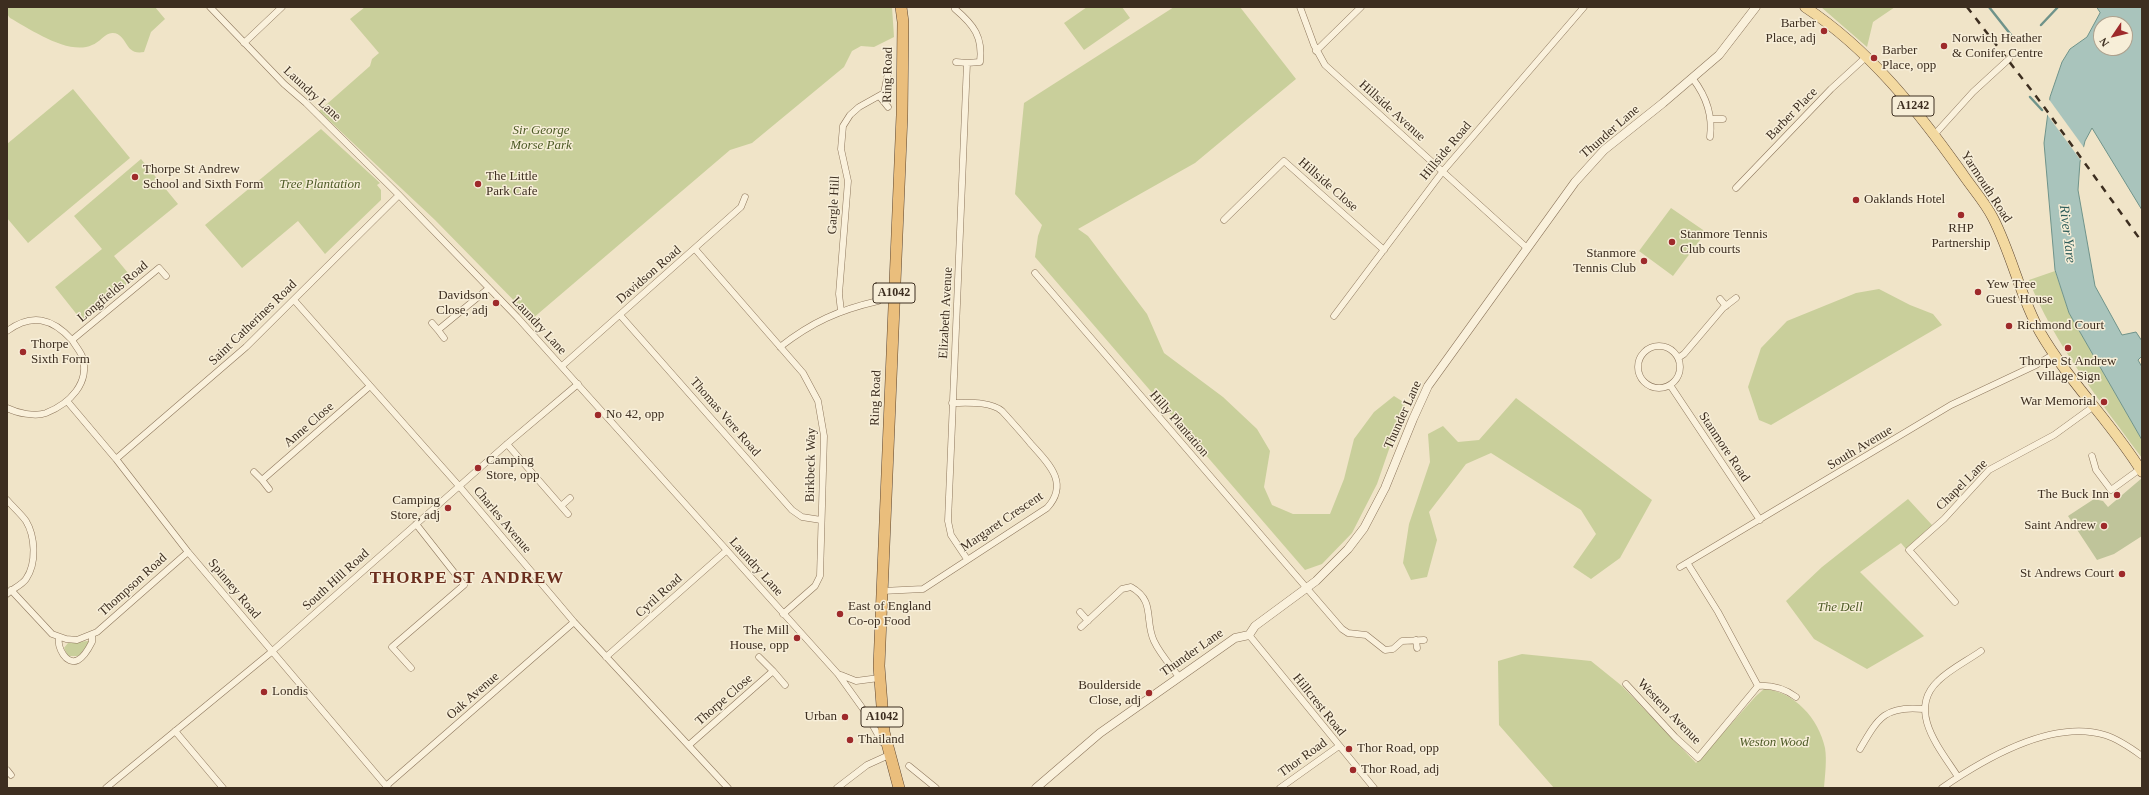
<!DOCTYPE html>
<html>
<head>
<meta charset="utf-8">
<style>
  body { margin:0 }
  #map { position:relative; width:2149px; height:795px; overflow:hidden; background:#f0e4c8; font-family:Georgia,serif }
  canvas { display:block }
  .frame { position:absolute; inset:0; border:8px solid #3d2e20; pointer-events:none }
  .north { position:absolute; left:2093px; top:16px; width:40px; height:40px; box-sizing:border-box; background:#f7eed8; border:1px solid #ada18e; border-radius:50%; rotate:235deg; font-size:11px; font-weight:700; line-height:16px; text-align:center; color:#3d2e20 }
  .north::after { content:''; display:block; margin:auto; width:14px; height:18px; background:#9e2a2b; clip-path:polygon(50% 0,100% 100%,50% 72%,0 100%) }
</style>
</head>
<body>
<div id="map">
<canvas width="2149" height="795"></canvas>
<div class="frame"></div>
<div class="north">N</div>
</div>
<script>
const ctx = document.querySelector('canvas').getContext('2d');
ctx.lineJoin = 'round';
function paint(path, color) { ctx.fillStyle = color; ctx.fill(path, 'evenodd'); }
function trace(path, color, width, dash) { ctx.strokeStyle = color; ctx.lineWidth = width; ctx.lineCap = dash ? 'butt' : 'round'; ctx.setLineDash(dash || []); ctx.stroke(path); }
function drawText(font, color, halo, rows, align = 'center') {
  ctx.font = font + ' Georgia,serif'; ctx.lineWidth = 3; ctx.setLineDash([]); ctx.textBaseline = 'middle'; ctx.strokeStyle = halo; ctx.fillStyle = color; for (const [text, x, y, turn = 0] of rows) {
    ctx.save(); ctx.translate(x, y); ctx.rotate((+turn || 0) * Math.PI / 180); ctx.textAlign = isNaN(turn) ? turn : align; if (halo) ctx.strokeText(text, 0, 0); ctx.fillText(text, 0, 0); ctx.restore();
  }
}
paint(new Path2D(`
  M7 7H155L165 19 151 32 144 52C124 56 128 34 113 33 106 32 99 43 92 45 69 56 30 29 10 18L7 14Z
  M365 7H892L894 37 874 47 861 46 852 51 844 67 752 143 730 150 532 319 435 220 319 111 370 66 372 59 379 53 350 19Z
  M1087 7H1122L1130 18 1084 50 1064 23Z
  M1174 7H1240L1296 79 1195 163 1078 229 1088 236 1147 314 1164 353 1223 397 1257 429 1270 451 1264 487 1272 505 1293 514H1330L1344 479 1354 439 1374 412 1394 396 1405 403 1377 484 1352 533 1322 564 1305 570 1035 257 1038 236 1042 225 1015 194 1024 103Z
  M1821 7H1895L1873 22 1867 47Z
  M73 89 130 158 28 243 7 218V144Z
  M321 129 380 183 377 185 381 190V200L325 254 298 221 242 268 205 225Z
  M141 159 178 204 114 256 133 279 82 321 55 287 102 249 74 216Z
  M1671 208 1706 232 1673 276 1639 251Z
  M2055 271 2069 313 2142 440V458C2103 405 2052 341 2029 280Z
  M1879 289 1910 305 1933 314 1942 325 1771 425 1759 420 1748 387 1761 348 1787 321 1856 293Z
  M1516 398 1652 500 1620 558 1591 579 1573 567 1596 534 1581 510 1491 453 1466 464 1429 512 1437 540 1427 577 1411 580 1403 563 1409 524 1430 462 1428 434 1443 426 1458 442 1479 440Z
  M1908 499 1932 525 1906 549 1901 543 1860 572 1924 636 1867 669 1814 639 1786 601 1822 567Z
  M88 641 89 643 79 656H68L64 648 68 643Z
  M1522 654 1591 661 1622 686 1696 763 1756 696 1764 689C1794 691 1819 719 1825 748 1827 760 1825 775 1824 788H1554L1499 725 1498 661Z`), '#c9cf9b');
paint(new Path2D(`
  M2142 478V536L2114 554 2097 560 2068 516 2094 499 2103 501 2108 507Z`), '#bfc49a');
const water = new Path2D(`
  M2097 7H2142V210L2092 128 2085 141 2080 162 2078 190 2095 286 2122 335 2136 332 2142 341V356L2138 360 2142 367V440L2069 313 2055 270 2044 143 2050 97 2062 62 2070 49 2087 37 2100 13ZM2101 24H2125V48H2101Z`);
paint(water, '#a9c4bc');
trace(water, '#6f938a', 1);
paint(new Path2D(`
  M2048 98 2085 149 2082 162 2046 113Z`), '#f0e4c8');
trace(new Path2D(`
  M1989 7 2015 40
  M2041 25 2058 7
  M2030 97 2042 110`), '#6f938a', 2.5);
const minor = new Path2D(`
  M210 7 284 84 306 103 399 195 517 317 838 674 866 713 882 742
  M1300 7 1314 45 1325 65 1527 248
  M955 9C974 25 983 37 980 62L967 63
  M244 43 282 7
  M1316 51 1361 7
  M956 62 967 63 948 521 951 535 967 559
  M1693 79C1706 96 1713 115 1710 137
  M880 97 888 107
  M1711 119H1723
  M1935 134 1973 92 2009 59
  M1736 188 1831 89 1866 57
  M1224 220 1284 161 1384 250
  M695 249 803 373 818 401 824 436 820 576 815 586 783 614
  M1035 273 1342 629 1348 633 1366 635 1385 650 1393 649 1402 641 1424 640
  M1720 299 1726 306
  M294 300 459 486 574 622 728 788
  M841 311 839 294 848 181 841 149 843 126 850 115 859 107 884 93 888 73
  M620 315 792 510 802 517 821 520
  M1334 316 1443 171 1584 7
  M432 323 438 330 489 288
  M438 330 444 338
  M7 331C32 313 52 318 72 340
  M1638 367a21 21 0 1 1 42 0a21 21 0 1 1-42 0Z
  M780 347C812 322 839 310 878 301
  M1678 358 1684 354 1723 308 1736 298
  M562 366 741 207 745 197
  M1670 385 1760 520
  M67 401 116 459 188 552 388 788
  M7 408C17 413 35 417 46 413 69 404 91 383 82 356 80 351 75 345 72 340L159 268 166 276
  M507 444 568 514
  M2092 456 2096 470 2111 490 2140 469
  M116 459 246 347 399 195
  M254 472 262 480 370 386
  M262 480 269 489
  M7 500C13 507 21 514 26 521 35 536 37 563 26 579 22 585 12 589 7 594
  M561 506 570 498
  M1688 564 1718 612 1758 686
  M1680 567 1951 405 2036 365 2054 354
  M11 590 52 634 66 639 77 640 97 632 188 552
  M882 591 923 589 1047 508C1070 483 1048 463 1031 444 1022 433 1012 422 1002 411 990 401 968 403 952 403
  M1955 602 1909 550 1944 519 1989 470 2054 435 2094 406
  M1080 612 1088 621
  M1081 627 1122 589 1131 587C1156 601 1144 620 1154 641 1160 654 1171 666 1179 677
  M1249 635 1374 788
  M59 637C57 647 66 666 78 660 84 657 89 648 92 642V635
  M1416 640 1417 648
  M606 657 726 551
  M411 668 392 647 464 585 416 524
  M773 671 785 685
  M841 675 856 681 879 678
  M1626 684 1675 737 1698 758 1758 686C1772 685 1785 689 1796 697
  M175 731 223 788
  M689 745 773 671 759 657
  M1860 749C1878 718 1885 705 1924 709
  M909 766 936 788
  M7 770 11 775
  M1958 777C1941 750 1906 711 1938 681 1950 669 1967 661 1981 651
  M386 786 574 622
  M106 788 269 654 507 444 578 384
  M837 788 867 765 889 755 888 754
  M1280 788 1339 746
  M1942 788C1984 759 2052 719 2105 735 2118 739 2131 748 2142 756`);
const tertiary = new Path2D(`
  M1036 788 1100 733 1235 638 1249 635 1255 626 1316 581 1348 549 1364 528 1385 488 1413 419 1428 386 1575 182 1604 150 1663 103 1719 55 1756 7`);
const primary = new Path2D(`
  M1805 7C1870 50 1918 111 1962 173 1972 188 1985 202 1993 218 2012 255 2020 296 2040 332 2069 382 2112 423 2142 472`);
const trunk = new Path2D(`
  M899 788 884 732 879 666 902 115 903 22 901 7`);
trace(minor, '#8d765c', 7);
trace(tertiary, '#8d765c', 9);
trace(primary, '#5b4430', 11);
trace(trunk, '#5b4430', 12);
trace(minor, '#faf1dc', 6);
trace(tertiary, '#faf1dc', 8);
trace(primary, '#f3d9a0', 10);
trace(trunk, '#eabe7c', 11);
trace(new Path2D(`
  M1967 7 2042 104 2142 242`), '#3d2e20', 2.5, [7, 7]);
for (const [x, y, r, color] of [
  [1824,31,4,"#9e2a2b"],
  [1944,46,4,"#9e2a2b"],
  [1874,58,4,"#9e2a2b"],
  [135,177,4,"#9e2a2b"],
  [478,184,4,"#9e2a2b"],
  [1856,200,4,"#9e2a2b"],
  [1961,215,4,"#9e2a2b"],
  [1672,242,4,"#9e2a2b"],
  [1644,261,4,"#9e2a2b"],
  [1978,292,4,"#9e2a2b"],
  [496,303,4,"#9e2a2b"],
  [2009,326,4,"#9e2a2b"],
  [2068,348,4,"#9e2a2b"],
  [23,352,4,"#9e2a2b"],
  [2104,402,4,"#9e2a2b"],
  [598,415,4,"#9e2a2b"],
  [478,468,4,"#9e2a2b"],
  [2117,495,4,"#9e2a2b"],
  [448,508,4,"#9e2a2b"],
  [2104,526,4,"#9e2a2b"],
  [2122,574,4,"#9e2a2b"],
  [840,614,4,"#9e2a2b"],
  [797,638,4,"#9e2a2b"],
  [264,692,4,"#9e2a2b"],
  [1149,693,4,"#9e2a2b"],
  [845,717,4,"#9e2a2b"],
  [850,740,4,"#9e2a2b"],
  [1349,749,4,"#9e2a2b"],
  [1353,770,4,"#9e2a2b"]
]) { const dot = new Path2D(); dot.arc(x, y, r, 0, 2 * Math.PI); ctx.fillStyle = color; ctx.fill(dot); trace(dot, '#f7eed8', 1.5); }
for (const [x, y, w] of [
  [1913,106,42],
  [894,293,42],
  [882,717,42]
]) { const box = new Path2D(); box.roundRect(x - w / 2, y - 10, w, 20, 3); ctx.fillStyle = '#f7eed8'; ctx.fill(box); trace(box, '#3d2e20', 1); }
drawText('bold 12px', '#3d2e20', null, [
  ["A1242",1913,106],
  ["A1042",894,293],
  ["A1042",882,717]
]);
drawText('13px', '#3d2e20', '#f7eed8', [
  ["Barber",1816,24,"right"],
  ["Place, adj",1816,39,"right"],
  ["Norwich Heather",1952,39],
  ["& Conifer Centre",1952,54],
  ["Barber",1882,51],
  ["Place, opp",1882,66],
  ["Thorpe St Andrew",143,170],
  ["School and Sixth Form",143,185],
  ["The Little",486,177],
  ["Park Cafe",486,192],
  ["Oaklands Hotel",1864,200],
  ["RHP",1961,229,"center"],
  ["Partnership",1961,244,"center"],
  ["Stanmore Tennis",1680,235],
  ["Club courts",1680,250],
  ["Stanmore",1636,254,"right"],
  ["Tennis Club",1636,269,"right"],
  ["Yew Tree",1986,285],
  ["Guest House",1986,300],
  ["Davidson",488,296,"right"],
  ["Close, adj",488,311,"right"],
  ["Richmond Court",2017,326],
  ["Thorpe",31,345],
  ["Sixth Form",31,360],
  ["Thorpe St Andrew",2068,362,"center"],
  ["Village Sign",2068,377,"center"],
  ["War Memorial",2096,402,"right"],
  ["No 42, opp",606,415],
  ["Camping",486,461],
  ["Store, opp",486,476],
  ["The Buck Inn",2109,495,"right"],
  ["Camping",440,501,"right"],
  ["Store, adj",440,516,"right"],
  ["Saint Andrew",2096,526,"right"],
  ["St Andrews Court",2114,574,"right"],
  ["East of England",848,607],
  ["Co-op Food",848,622],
  ["The Mill",789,631,"right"],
  ["House, opp",789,646,"right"],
  ["Boulderside",1141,686,"right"],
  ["Close, adj",1141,701,"right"],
  ["Londis",272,692],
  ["Urban",837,717,"right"],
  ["Thailand",858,740],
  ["Thor Road, opp",1357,749],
  ["Thor Road, adj",1361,770]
], 'left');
drawText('13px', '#3d2e20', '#f7eed8', [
  ["Ring Road",888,75,-89],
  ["Laundry Lane",312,94,43],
  ["Hillside Avenue",1392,111,42],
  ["Barber Place",1792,114,-46],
  ["Thunder Lane",1610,132,-41],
  ["Hillside Road",1446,151,-50],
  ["Hillside Close",1328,185,41],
  ["Yarmouth Road",1986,187,57],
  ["Gargle Hill",834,205,-87],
  ["Davidson Road",649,275,-41],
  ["Longfields Road",113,292,-40],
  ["Elizabeth Avenue",946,313,-87],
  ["Saint Catherines Road",253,323,-44],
  ["Laundry Lane",539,326,47],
  ["Ring Road",876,398,-88],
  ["Thunder Lane",1403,415,-66],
  ["Thomas Vere Road",725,417,49],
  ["Hilly Plantation",1179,424,49],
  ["Anne Close",309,425,-41],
  ["Stanmore Road",1724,447,56],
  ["South Avenue",1860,448,-31],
  ["Birkbeck Way",811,465,-89],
  ["Chapel Lane",1962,485,-45],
  ["Charles Avenue",502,520,50],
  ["Margaret Crescent",1002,522,-34],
  ["Laundry Lane",756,567,48],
  ["South Hill Road",336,580,-42],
  ["Thompson Road",133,585,-42],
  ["Spinney Road",234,589,50],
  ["Cyril Road",659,596,-42],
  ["Thunder Lane",1192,653,-35],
  ["Oak Avenue",473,696,-41],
  ["Thorpe Close",724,700,-41],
  ["Hillcrest Road",1319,705,51],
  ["Western Avenue",1669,712,46],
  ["Thor Road",1303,758,-36]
]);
drawText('italic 13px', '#4d5a26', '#f7eed8', [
  ["Sir George",541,131],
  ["Morse Park",541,146],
  ["Tree Plantation",320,185],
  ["The Dell",1840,608],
  ["Weston Wood",1774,743]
]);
drawText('italic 14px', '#2f5d5a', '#f7eed8', [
  ["River Yare",2067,234,83]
]);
ctx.letterSpacing = '1px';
drawText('bold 17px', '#6b2e1e', '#f7eed8', [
  ["THORPE ST ANDREW",467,579]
]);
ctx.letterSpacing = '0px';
</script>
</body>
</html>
